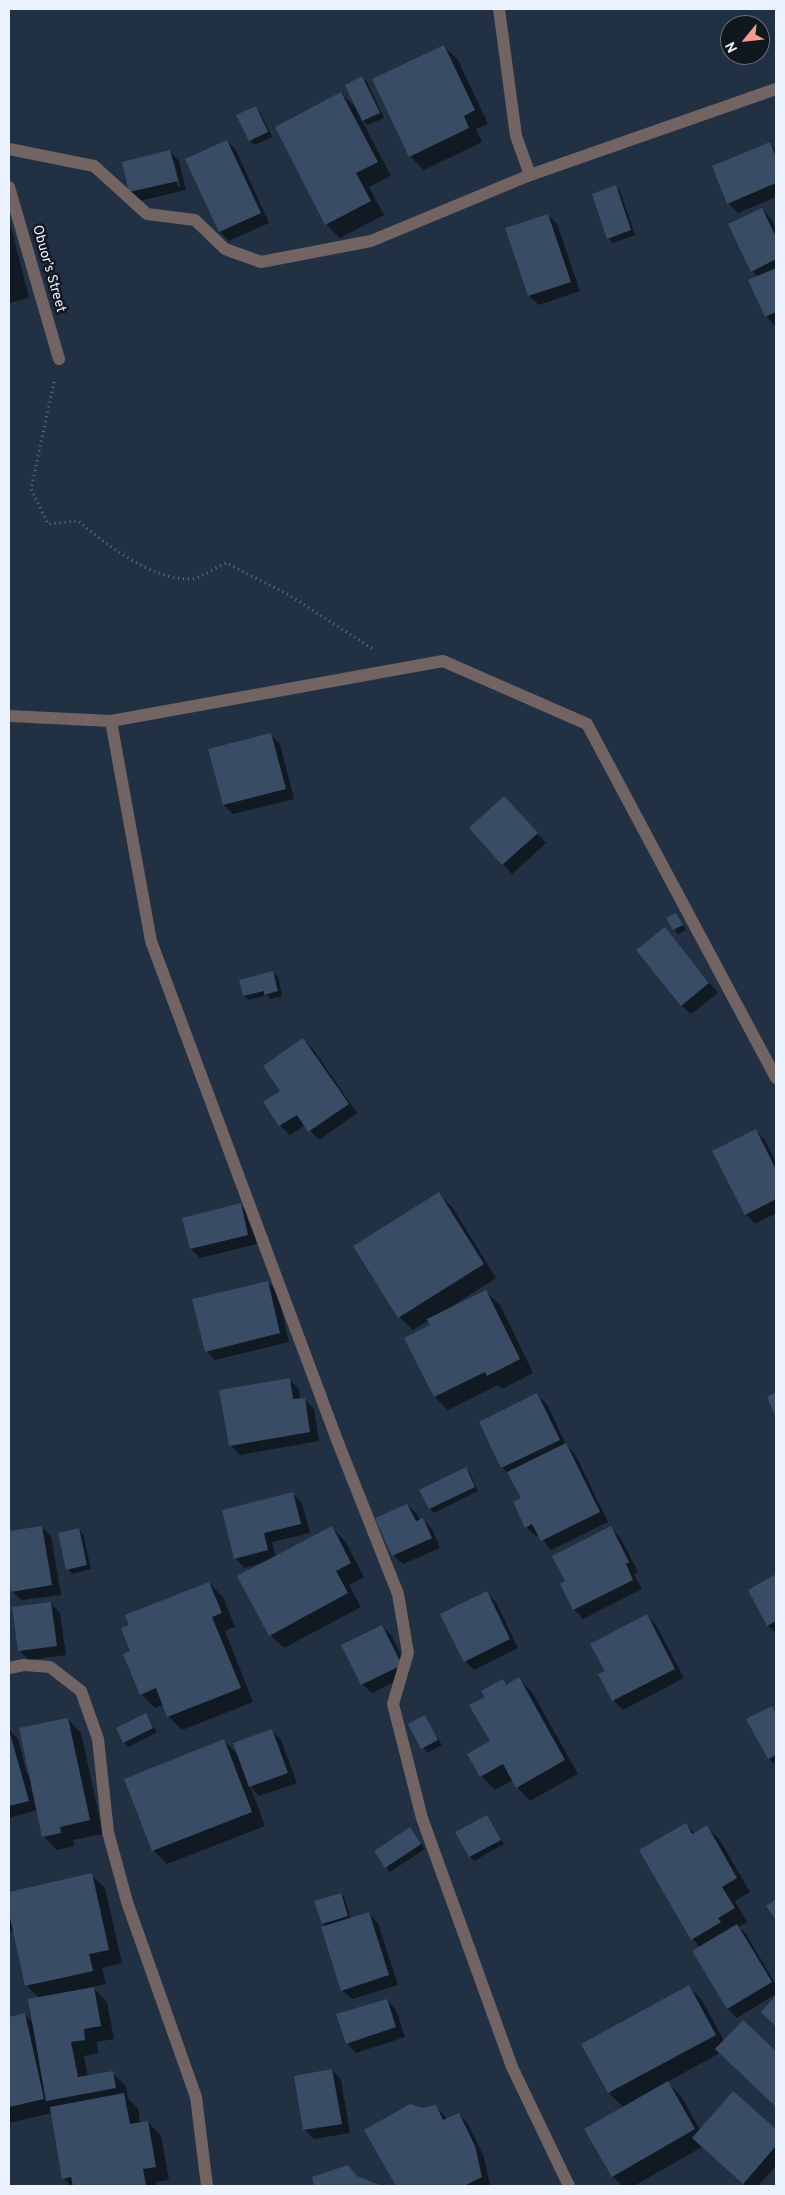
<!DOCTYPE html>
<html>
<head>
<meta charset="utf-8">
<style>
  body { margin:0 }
  #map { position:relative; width:785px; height:2195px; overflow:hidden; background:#213042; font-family:Overpass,sans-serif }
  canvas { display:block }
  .frame { position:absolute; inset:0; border:10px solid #eaf3ff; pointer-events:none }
  .north { position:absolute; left:720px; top:15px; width:50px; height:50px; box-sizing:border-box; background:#11171f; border:1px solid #686f79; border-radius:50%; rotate:242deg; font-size:14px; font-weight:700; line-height:20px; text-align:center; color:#eaf3ff }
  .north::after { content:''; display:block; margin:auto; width:18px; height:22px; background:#f49d8d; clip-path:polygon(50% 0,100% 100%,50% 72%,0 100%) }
</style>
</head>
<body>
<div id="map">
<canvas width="785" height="2195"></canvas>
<div class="frame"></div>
<div class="north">N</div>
</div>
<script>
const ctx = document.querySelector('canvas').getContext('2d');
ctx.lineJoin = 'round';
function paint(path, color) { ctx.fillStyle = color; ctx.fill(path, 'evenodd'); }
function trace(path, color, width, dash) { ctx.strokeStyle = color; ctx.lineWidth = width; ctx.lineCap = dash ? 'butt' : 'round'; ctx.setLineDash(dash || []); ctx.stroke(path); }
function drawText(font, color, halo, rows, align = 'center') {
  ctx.font = font + ' Overpass,sans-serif'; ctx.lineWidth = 5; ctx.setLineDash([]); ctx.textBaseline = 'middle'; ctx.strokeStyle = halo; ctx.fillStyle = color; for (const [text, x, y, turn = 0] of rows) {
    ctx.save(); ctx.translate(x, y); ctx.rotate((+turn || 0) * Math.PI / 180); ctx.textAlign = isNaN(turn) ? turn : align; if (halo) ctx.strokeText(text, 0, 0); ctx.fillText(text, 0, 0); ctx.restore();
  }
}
paint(new Path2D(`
  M444 46 458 60 488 124 476 129 482 142 424 170 410 156Z
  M362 78 367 82 384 118 368 125 361 119 391 176 369 187 384 215 340 238 326 224 341 93 358 110Z
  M255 107 260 112 272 137 254 145 250 140Z
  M227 141 236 150 269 223 229 241 220 232Z
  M769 143 776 150V197L738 213 728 203Z
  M170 152 179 161 186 190 139 201 130 192ZM171 161H174L180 186 178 187Z
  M616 187 620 191 635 235 613 243 608 238Z
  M762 209 771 219 776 229 775 326 766 316 759 277 752 271Z
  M548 215 557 224 580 291 539 305 529 296Z
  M9 219 29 298 9 303Z
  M271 735 280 744 294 799 233 814 224 805Z
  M513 807 546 843 512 874 470 828Z
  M676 914 686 930 678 934 674 929Z
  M665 929 718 993 691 1014 681 1005Z
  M273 973 278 977 282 996 270 999 267 995 248 1000 244 995Z
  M303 1039 313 1049 357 1113 319 1140 305 1125 290 1135 280 1125 265 1103 282 1091Z
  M755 1130 765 1140 776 1163V1213L755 1224 746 1214Z
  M439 1194 452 1207 496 1278 449 1308 450 1310 486 1292 500 1305 533 1373 502 1389 498 1385 448 1410 435 1397 432 1326 429 1320 413 1330 399 1317Z
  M240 1205 250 1214 257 1244 200 1258 191 1249Z
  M267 1282 277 1291 289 1342 215 1360 206 1351Z
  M289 1379 299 1389 300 1400 304 1399 314 1409 319 1441 240 1455 230 1445Z
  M537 1395 547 1404 566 1445 575 1454 608 1522 551 1550 539 1535 536 1536 526 1527 522 1499 511 1477 502 1467Z
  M466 1469 470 1473 478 1491 434 1513 430 1508Z
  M293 1494 302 1503 310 1533 272 1542 276 1557 332 1528 345 1541 364 1577 349 1585 361 1607 284 1648 270 1635 261 1563 245 1568 235 1558Z
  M407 1505 417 1514 420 1521 423 1519 432 1529 440 1548 403 1564 393 1555Z
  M42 1527 51 1536 61 1595 22 1600 12 1591 9 1568V1532Z
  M610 1528 620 1537 638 1572 634 1574 642 1589 583 1619 574 1609 566 1581Z
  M78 1530 83 1534 91 1569 72 1574 68 1569Z
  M776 1576V1633L768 1626 749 1591Z
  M209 1583 223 1597 235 1627 225 1631 253 1702 182 1730 168 1716 164 1704 155 1708 141 1694 132 1652Z
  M486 1593 496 1602 518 1648 474 1670 465 1661Z
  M51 1603 60 1613 66 1655 29 1660 20 1651Z
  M647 1615 656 1625 684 1678 623 1710 613 1700 606 1671Z
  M382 1626 392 1636 410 1674 372 1693 362 1684Z
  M518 1679 532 1692 578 1774 530 1801 517 1787 513 1780 495 1790 481 1776 491 1741 487 1697 503 1681 507 1685Z
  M772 1707 776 1712V1761L773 1763 769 1759Z
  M146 1715 157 1732 129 1747 124 1742Z
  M424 1717 442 1745 427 1753 410 1724Z
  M68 1719 81 1733 103 1834 73 1840 74 1846 57 1850 43 1836 37 1810 9 1818V1730L18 1739 27 1775Z
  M272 1731 281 1740 297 1783 259 1796 250 1786 265 1826 167 1864 153 1850 224 1741 239 1756Z
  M486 1816 504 1844 474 1861 470 1856Z
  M686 1824 695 1834 707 1827 720 1840 750 1892 735 1901 747 1922 739 1927 746 1934 776 1985V1994L737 2018 728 2009 694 1951 700 1947 692 1939Z
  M410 1828 425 1849 390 1872 386 1867Z
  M91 1875 105 1888 122 1963 102 1968 106 1984 92 1987 107 2002 114 2039 97 2042 98 2053 84 2056 88 2077 112 2073 126 2086 128 2099 138 2108 140 2124 148 2122 161 2136 169 2180 156 2182 157 2186H71L64 2178 52 2113 9 2123V2018L25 2014 33 2023 39 1998 26 1985 14 1930 9 1932V1893Z
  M341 1894 345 1899 351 1919 368 1913 378 1923 398 1985 352 1999 342 1990 326 1927 323 1924Z
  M688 1986 702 2000 724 2041 743 2022 776 2053V2106L720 2053 667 2082 681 2096 700 2130 734 2093 776 2131V2166L758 2186H747L702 2147 634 2186H623L613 2177 586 2129 624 2108 609 2093 582 2044Z
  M387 2000 396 2010 405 2037 356 2053 347 2043Z
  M332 2070 341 2080 350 2133 314 2139 304 2129Z
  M435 2106 447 2119 459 2114 468 2124 484 2157 490 2186H398L365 2131Z
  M313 2178H359L379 2186H315Z`), '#0007');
paint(new Path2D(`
  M444 45 475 110 464 116 469 128 409 157 372 79Z
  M362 76 380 113 362 121 345 85Z
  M341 92 378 162 356 173 371 201 325 225 275 127Z
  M256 106 268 132 249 141 236 115Z
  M227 140 261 213 219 232 185 159Z
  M770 142 776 157V183L727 204 712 166Z
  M170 150 178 181 129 192 122 162Z
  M616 185 631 230 607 239 592 194Z
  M762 208 776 237V259L751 272 728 224Z
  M548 214 571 282 528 296 505 228Z
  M776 268V312L765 317 748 280Z
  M271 733 286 789 223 805 208 749Z
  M504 796 538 833 502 865 469 828Z
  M676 913 683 925 673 930 666 918Z
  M665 927 709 983 681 1006 636 950Z
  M273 971 278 991 264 995V991L243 996 239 980Z
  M303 1038 349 1104 308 1132 297 1115 279 1126 263 1102 280 1091 263 1066Z
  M756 1129 776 1170V1199L745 1215 712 1151Z
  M439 1192 484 1264 398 1318 353 1246Z
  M241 1203 248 1235 190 1249 182 1218Z
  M268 1281 280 1333 205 1352 192 1299Z
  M486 1290 520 1359 487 1376 485 1372 434 1397 404 1338 430 1325 427 1319Z
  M290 1378 293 1399 305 1398 310 1432 229 1446 219 1390Z
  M776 1392V1418L767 1397Z
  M537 1393 560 1440 501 1468 479 1422Z
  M566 1443 600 1512 541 1541 532 1524 525 1528 513 1502 521 1498 507 1472Z
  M466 1467 475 1487 429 1509 419 1490Z
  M293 1492 301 1524 264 1533 268 1550 234 1559 222 1510Z
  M407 1504 416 1521 423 1518 432 1538 392 1556 375 1518Z
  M42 1526 52 1585 11 1592 9 1576V1531Z
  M332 1526 351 1563 336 1571 348 1593 269 1636 237 1576Z
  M611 1526 629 1562 626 1564 633 1580 573 1610 560 1584 565 1581 552 1556Z
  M79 1528 87 1565 66 1570 58 1533Z
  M776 1574V1621L767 1626 748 1590Z
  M209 1582 222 1613 212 1617 241 1688 167 1717 156 1688 140 1695 123 1654 130 1651 121 1628 129 1625 125 1615Z
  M487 1591 510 1639 464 1662 440 1614Z
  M51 1602 57 1646 18 1651 12 1607Z
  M647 1614 675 1669 612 1701 598 1674 605 1671 590 1644Z
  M382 1625 402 1665 361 1685 341 1645Z
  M519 1677 565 1760 516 1788 503 1764 480 1777 467 1754 490 1741 469 1705 485 1697 481 1691 503 1679 506 1685Z
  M772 1706 776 1713V1755L768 1759 746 1719Z
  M146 1713 153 1728 123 1743 116 1728Z
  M425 1715 438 1740 421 1749 408 1724Z
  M68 1718 90 1820 60 1827 61 1833 42 1837 19 1728Z
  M272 1729 288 1773 249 1787 233 1743Z
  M9 1730 29 1801 9 1806Z
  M224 1739 252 1812 152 1851 124 1779Z
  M487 1815 501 1840 469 1857 455 1832Z
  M686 1823 692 1834 707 1825 737 1878 722 1887 735 1908 718 1918 721 1922 691 1940 639 1850Z
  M410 1827 421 1844 385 1868 374 1851Z
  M92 1873 109 1950 89 1954 93 1971 25 1986 9 1913V1892Z
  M341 1893 348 1916 322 1924 314 1901Z
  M776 1899V1920L766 1906Z
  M369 1912 389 1975 341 1991 321 1927Z
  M737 1924 772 1982 727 2009 692 1951Z
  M689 1985 716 2035 608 2093 581 2044Z
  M94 1987 101 2026 84 2029 85 2040 71 2042 78 2077 113 2071 116 2088 46 2101 28 1999Z
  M776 1995V2027L761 2012Z
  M387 1999 396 2027 346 2044 336 2014Z
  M25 2013 44 2099 9 2107V2017Z
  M743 2020 776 2051V2107L715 2049Z
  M332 2069 342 2124 303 2130 294 2076Z
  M668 2081 695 2129 612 2177 584 2129Z
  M733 2091 776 2129V2146L743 2184 692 2138Z
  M124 2093 130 2124 148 2121 156 2167 143 2169 146 2186H73L71 2177 62 2179 50 2107Z
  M410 2104 423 2108 436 2105 443 2120 459 2113 475 2146 482 2177 464 2186H396L364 2130Z
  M348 2165 357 2176 382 2186H314L312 2177Z`), '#384d65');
trace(new Path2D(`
  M54 382 31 489 48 524 78 521C107 545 151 580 191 579 201 578 216 567 226 563L289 595 373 649`), '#637080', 3, [1, 4]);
trace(new Path2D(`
  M499 9 516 136 530 175
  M9 149 94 166 147 214 195 220 225 249 261 262 371 241 530 175 776 89
  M9 187 59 359
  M9 716 111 721 443 661 587 724 776 1078
  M111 721 151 941 337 1440 398 1594 408 1653 393 1704 422 1818 512 2067 569 2186
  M9 1668 24 1665 50 1667 81 1691 98 1739 108 1832 127 1902 196 2097 207 2186`), '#716462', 12);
drawText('14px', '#eaf3ff', '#11171f', [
  ["Obuor’s Street",48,269,74]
]);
</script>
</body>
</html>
